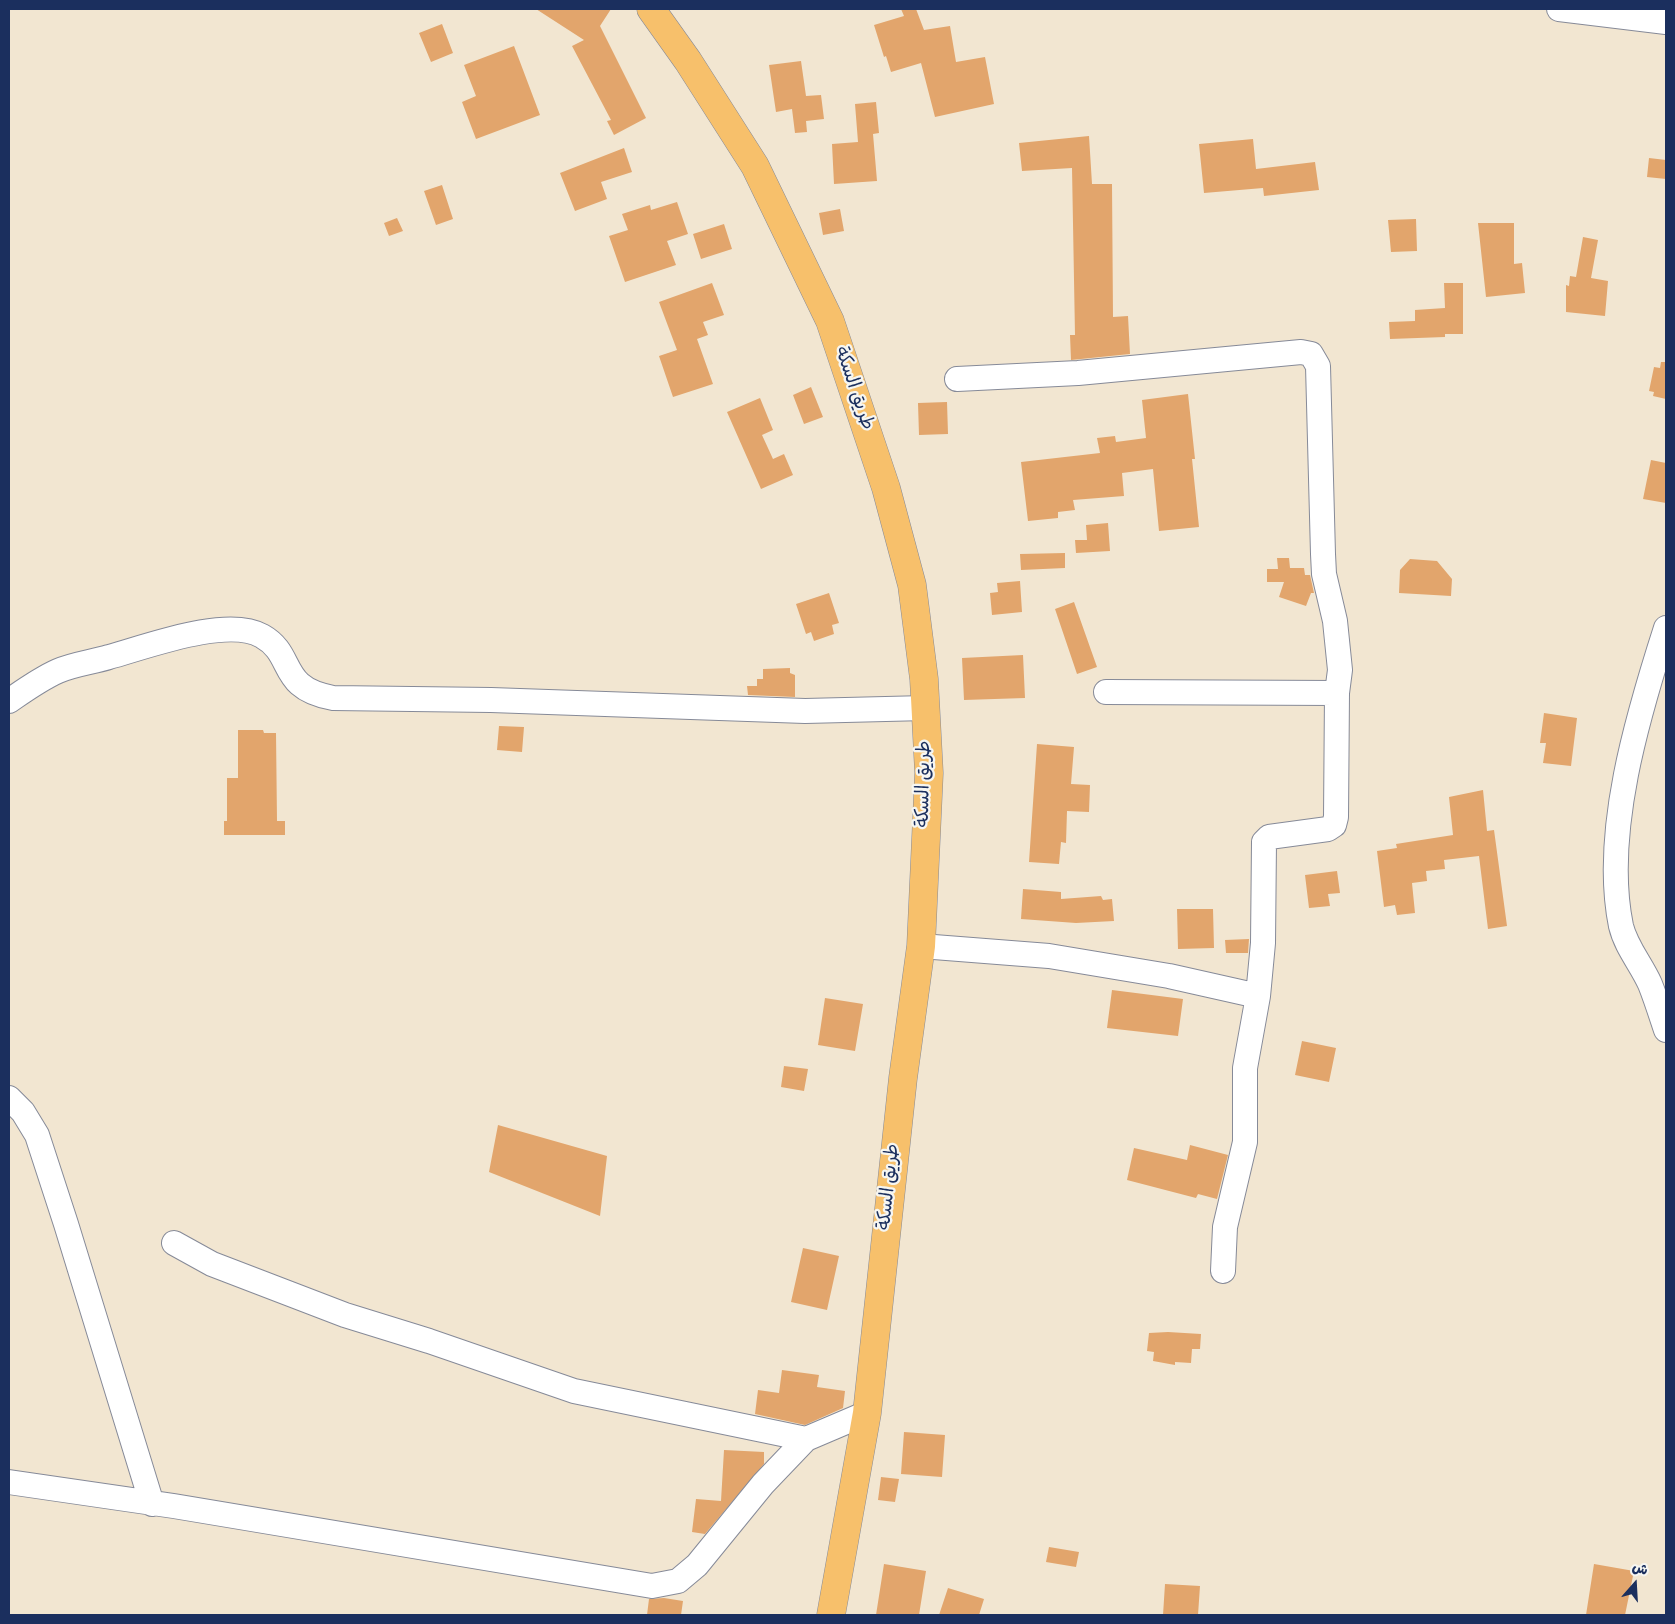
<!DOCTYPE html>
<html>
<head>
<meta charset="utf-8">
<style>
  body { margin:0 }
  #map { position:relative; width:1675px; height:1624px; overflow:hidden; background:#f2e6d1; font-family:Dekko,"Playpen Sans Arabic",sans-serif }
  canvas { display:block }
  .frame { position:absolute; inset:0; border:10px solid #1b2f5e; pointer-events:none }
  .north { position:absolute; left:1610px; top:1559px; width:50px; height:50px; -webkit-text-stroke:4px #f6f6f2; paint-order:stroke; rotate:19deg; font-size:14px; font-weight:700; line-height:20px; text-align:center; color:#1b2f5e }
  .north::after { content:''; display:block; margin:auto; width:18px; height:22px; background:#1b2f5e; clip-path:polygon(50% 0,100% 100%,50% 72%,0 100%) }
</style>
</head>
<body>
<div id="map">
<canvas width="1675" height="1624"></canvas>
<div class="frame"></div>
<div class="north">ش</div>
</div>
<script>
const ctx = document.querySelector('canvas').getContext('2d');
ctx.lineJoin = 'round';
function paint(path, color) { ctx.fillStyle = color; ctx.fill(path, 'evenodd'); }
function trace(path, color, width, dash) { ctx.strokeStyle = color; ctx.lineWidth = width; ctx.lineCap = dash ? 'butt' : 'round'; ctx.setLineDash(dash || []); ctx.stroke(path); }
function drawText(font, color, halo, rows, align = 'center') {
  ctx.font = font + ' Dekko,"Playpen Sans Arabic",sans-serif'; ctx.lineWidth = 4.5; ctx.setLineDash([]); ctx.textBaseline = 'middle'; ctx.strokeStyle = halo; ctx.fillStyle = color; for (const [text, x, y, turn = 0] of rows) {
    ctx.save(); ctx.translate(x, y); ctx.rotate((+turn || 0) * Math.PI / 180); ctx.textAlign = isNaN(turn) ? turn : align; if (halo) ctx.strokeText(text, 0, 0); ctx.fillText(text, 0, 0); ctx.restore();
  }
}
paint(new Path2D(`
  M536 9H611L600 26 646 118 614 135 607 121 611 120 572 46 584 40Z
  M901 9H916L924 30 950 26 956 62 985 57 994 104 935 117 921 63 891 72 886 56 884 57 874 25 904 16Z
  M442 24 453 53 431 62 419 33Z
  M514 46 540 115 476 139 462 102 476 96 464 65Z
  M801 61 806 96 821 95 824 119 806 121 807 132 795 133 792 109 776 112 769 65Z
  M876 102 879 133 873 134 877 181 834 184 832 144 858 142 855 104Z
  M1089 136 1092 184H1112L1113 317 1128 316 1130 354 1071 360 1070 335H1075L1072 168 1022 171 1019 143Z
  M1253 139 1256 169 1315 162 1319 190 1264 196 1263 188 1204 193 1199 144Z
  M624 148 632 172 601 182 607 199 575 211 560 173Z
  M1649 158 1666 160V179L1647 177Z
  M442 185 453 219 436 225 424 191Z
  M677 202 688 234 667 241 676 265 625 282 609 236 628 230 622 214 650 205 651 210Z
  M840 209 844 231 823 235 819 213Z
  M397 218 403 231 389 236 384 223Z
  M1416 219 1417 251 1391 252 1388 220Z
  M1478 223H1514V264L1522 263 1525 293 1486 297Z
  M724 224 732 249 701 259 693 234Z
  M1583 237 1598 240 1591 278 1608 281 1605 316 1566 312V285L1569 286 1570 276 1576 277Z
  M712 283 724 315 703 322 708 335 697 339 713 384 673 397 659 356 677 350 659 302Z
  M1444 283H1463V334H1445V337L1390 339 1389 322 1415 321V310L1445 308Z
  M1661 362H1666V399L1653 396 1654 392 1649 391 1654 367 1660 368Z
  M811 387 823 417 804 424 793 395Z
  M1188 394 1195 459H1192L1199 527 1159 531 1153 469 1122 473 1124 496 1073 500 1075 510 1058 512V518L1028 521 1021 462 1100 453 1097 438 1115 436 1116 442 1146 438 1142 400Z
  M760 398 773 430 762 435 773 459 784 454 793 475 761 489 727 412Z
  M947 402 948 434 919 435 918 403Z
  M1651 460 1666 463V503L1643 499Z
  M1108 523 1110 551 1076 553 1075 540H1087L1086 525Z
  M1065 553V568L1021 570 1020 554Z
  M1277 558H1289L1290 568H1304L1305 575H1310L1314 593H1311L1306 606 1279 597 1284 582H1267V569H1278Z
  M1410 559 1437 561 1452 579 1451 596 1399 593 1400 570Z
  M1020 581 1022 612 992 615 990 593 998 592 997 583Z
  M829 593 839 623 832 625 834 634 814 641 811 632 806 634 796 604Z
  M1074 602 1097 667 1077 674 1055 609Z
  M1023 655 1025 698 964 700 962 658Z
  M790 668V673L795 675V697L748 695 747 686H757V679H763V669Z
  M1544 713 1577 718 1571 766 1543 763 1546 743H1540Z
  M499 726 524 727 522 752 497 750Z
  M238 730H263L264 733H276L277 821H285V835H224V821H227V778H238Z
  M1037 744 1074 747 1071 784 1090 785 1089 812 1067 811 1066 843 1061 842 1059 864 1029 862Z
  M1483 790 1487 831 1494 830 1507 926 1488 929 1479 856 1444 860 1445 869 1426 871 1427 881 1412 883 1415 913 1397 915 1395 905 1384 907 1377 851 1397 848 1396 844 1453 835 1449 797Z
  M1337 871 1340 893 1328 894 1330 906 1309 908 1305 875Z
  M1023 889 1061 892V899L1101 896 1103 900 1112 899 1114 921 1076 923 1021 919Z
  M1177 909H1213L1214 948 1178 949Z
  M1249 939 1248 953H1226L1225 940Z
  M1112 990 1183 999 1178 1036 1107 1028Z
  M825 998 863 1004 855 1051 818 1045Z
  M1302 1041 1336 1048 1329 1082 1295 1075Z
  M784 1066 808 1069 804 1091 781 1087Z
  M498 1125 607 1156 600 1216 489 1172Z
  M1190 1145 1228 1155 1217 1199 1198 1194 1196 1198 1127 1180 1134 1148 1187 1160Z
  M803 1248 839 1256 827 1310 791 1302Z
  M1168 1332 1201 1334 1200 1349H1192L1191 1363 1175 1362V1365L1153 1361 1154 1352 1147 1351 1149 1333Z
  M782 1370 819 1375 817 1387 845 1391 843 1408 805 1425 755 1414 758 1390 779 1393Z
  M904 1432 945 1435 942 1477 901 1474Z
  M724 1450 764 1452V1464L705 1534 692 1532 696 1499 721 1501Z
  M881 1477 899 1479 895 1502 878 1500Z
  M1049 1547 1079 1552 1076 1567 1046 1562Z
  M884 1564 926 1571 919 1615H876Z
  M1594 1564 1634 1571 1625 1615H1586Z
  M1165 1584 1200 1586 1198 1615H1163Z
  M948 1588 984 1599 979 1615H939Z
  M664 1598 683 1601 681 1615H647L649 1599Z`), '#e2a56c');
const minor = new Path2D(`
  M1559 9 1666 22
  M957 379 1078 373 1301 352 1311 354 1318 366 1323 554 1324 574 1335 621 1340 670 1337 693 1336 817 1334 825 1328 829 1269 837 1264 842 1263 943 1258 996
  M1666 628C1638 715 1602 834 1621 926 1626 947 1641 964 1650 984 1656 999 1661 1015 1666 1030
  M1106 692 1337 693
  M9 701C25 690 40 679 58 671 74 664 93 662 109 657 146 647 227 616 262 636 296 655 277 688 333 698L491 700 805 711 926 708
  M921 946 1049 956 1169 976 1258 996 1245 1068V1142L1225 1227 1223 1271
  M9 1098 23 1112 37 1135 66 1224 152 1504
  M174 1243 212 1264 345 1315 429 1341 574 1391 806 1439
  M9 1482 174 1506 652 1586 678 1581 697 1565 763 1484 806 1439 867 1413`);
const major = new Path2D(`
  M651 9 688 61 755 166 830 321 886 488 912 585 924 679 929 773 921 946 903 1078 867 1413 831 1615`);
trace(minor, '#868a98', 26);
trace(major, '#868a98', 29);
trace(minor, '#fff', 24);
trace(major, '#f7c06b', 28);
drawText('19px', '#1b2f5e', '#f6f6f2', [
  ["طريق السكة",852,389,71],
  ["طريق السكة",926,784,-89],
  ["طريق السكة",891,1187,-84]
]);
</script>
</body>
</html>
